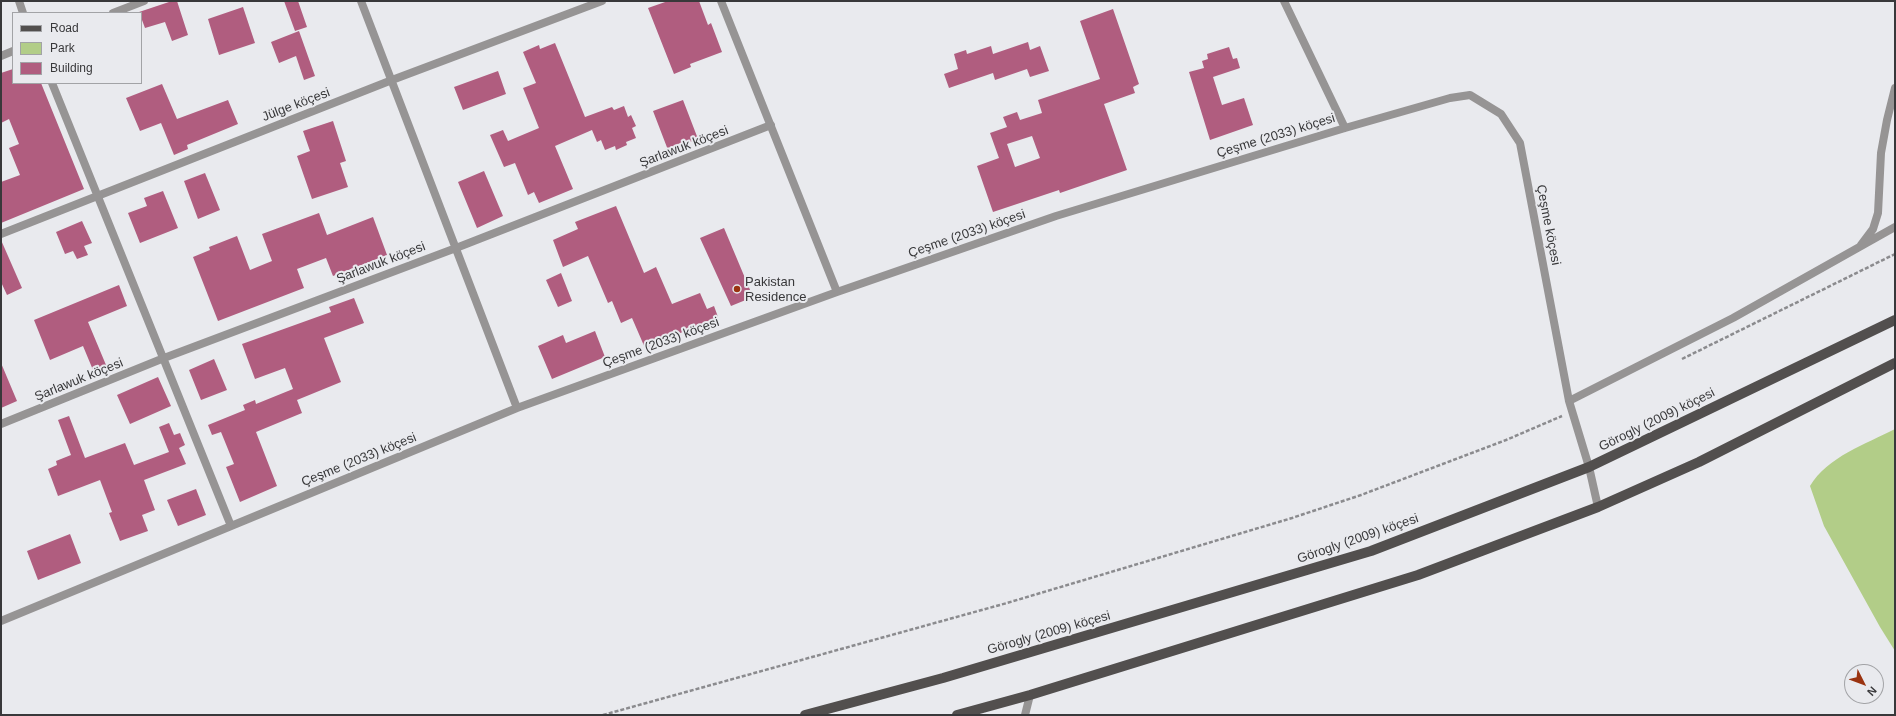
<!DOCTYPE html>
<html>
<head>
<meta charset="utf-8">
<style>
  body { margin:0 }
  #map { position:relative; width:1896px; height:716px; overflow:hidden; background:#e9eaee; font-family:Helvetica,sans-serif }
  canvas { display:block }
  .frame { position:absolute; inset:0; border:2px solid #38383a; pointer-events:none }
  .legend { position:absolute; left:12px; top:12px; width:130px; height:72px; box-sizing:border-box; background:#e9eaee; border:1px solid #a2a3a6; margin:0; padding:5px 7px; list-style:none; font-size:12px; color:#38383a }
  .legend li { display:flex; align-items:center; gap:8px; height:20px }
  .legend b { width:20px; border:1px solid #a2a3a6 }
  .north { position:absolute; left:1844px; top:664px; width:40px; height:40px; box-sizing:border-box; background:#e9eaee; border:1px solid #a2a3a6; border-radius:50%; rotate:132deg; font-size:11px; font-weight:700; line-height:16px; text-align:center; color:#38383a }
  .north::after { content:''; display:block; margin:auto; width:14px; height:18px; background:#9a3310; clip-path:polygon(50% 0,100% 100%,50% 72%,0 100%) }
</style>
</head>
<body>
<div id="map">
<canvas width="1896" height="716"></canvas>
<div class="frame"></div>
<ul class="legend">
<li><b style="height:5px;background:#524f4e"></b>Road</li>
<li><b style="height:11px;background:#b2cd88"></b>Park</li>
<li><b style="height:11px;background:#b05d7f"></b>Building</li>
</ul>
<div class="north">N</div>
</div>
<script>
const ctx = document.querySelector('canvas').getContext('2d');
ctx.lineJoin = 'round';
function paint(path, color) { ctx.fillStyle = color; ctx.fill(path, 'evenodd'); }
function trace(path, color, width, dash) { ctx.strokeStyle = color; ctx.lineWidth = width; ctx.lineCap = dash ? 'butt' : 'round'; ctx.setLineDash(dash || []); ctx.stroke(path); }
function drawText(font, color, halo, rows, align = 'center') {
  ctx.font = font + ' Helvetica,sans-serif'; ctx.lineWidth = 4; ctx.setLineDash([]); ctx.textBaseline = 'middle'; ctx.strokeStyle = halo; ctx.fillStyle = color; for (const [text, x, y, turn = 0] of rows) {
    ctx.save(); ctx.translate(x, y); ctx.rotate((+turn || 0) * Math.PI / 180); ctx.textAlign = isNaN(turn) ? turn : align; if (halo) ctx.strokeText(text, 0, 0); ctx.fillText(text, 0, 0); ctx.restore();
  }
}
paint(new Path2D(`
  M1895 429V651L1880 627 1824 526 1810 486C1827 457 1866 444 1895 429Z`), '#b2cd88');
paint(new Path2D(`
  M172 1H177L188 35 172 41 165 22 145 28 139 12Z
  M284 1H298L307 27 295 31Z
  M668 1H699L708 25 711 23 722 52 690 64 691 67 674 74 648 8Z
  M243 7 255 43 219 55 208 19Z
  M1113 9 1139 84 1133 87 1135 93 1104 104 1127 170 1060 193 1059 190 993 212 977 166 999 158 990 133 1007 127 1003 117 1017 112 1020 120 1042 113 1038 100 1100 79 1080 21ZM1032 136 1040 158 1015 167 1007 144Z
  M299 31 315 76 304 80 296 56 279 63 271 42Z
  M1028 42 1030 50 1040 46 1049 71 1030 77 1027 69 995 80 993 73 949 88 944 74 958 69 954 54 966 50 967 54 991 46 993 54Z
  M555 43 585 117 612 107 614 110 624 106 628 117 631 115 636 126 632 128 636 138 626 142 627 145 616 150 615 146 605 150 601 140 597 142 592 130 555 146 573 189 539 203 534 192 528 195 515 163 504 167 490 135 503 130 508 141 539 128 523 88 536 83 523 52 539 45 540 49Z
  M1229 47 1233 59 1237 58 1240 68 1213 77 1222 105 1244 98 1253 125 1210 140 1189 72 1204 68 1202 61 1208 59 1207 54Z
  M13 69V83H41L84 189 1 223V182L20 175 9 148 19 144 9 119 1 123V73Z
  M498 71 506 94 463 110 454 87Z
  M162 84 177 119 228 100 238 124 187 145 188 149 174 155 161 123 140 131 126 98Z
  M683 100 698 139 668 150 653 111Z
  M333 121 346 161 340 163 348 187 312 199 297 156 310 151 303 131Z
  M484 171 503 216 477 228 458 182Z
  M205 173 220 210 198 219 184 181Z
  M163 191 178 228 140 243 128 213 147 206 144 198Z
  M616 206 644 273 656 267 672 304 700 293 707 309 714 306 718 317 645 348 632 318 621 323 612 301 608 303 588 256 563 267 553 240 578 229 575 222Z
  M319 213 327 235 373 217 387 255 333 276 326 258 297 269 304 288 218 321 193 257 210 250 209 247 237 236 250 270 272 261 262 234Z
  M82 221 92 243 84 246 88 255 77 259 73 251 65 254 56 232Z
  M724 228 753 297 731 306 700 238Z
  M1 240 22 288 7 295 1 282Z
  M561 273 572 301 558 307 546 280Z
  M119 285 127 306 88 322 106 365 93 370 83 346 50 360 34 320Z
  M354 298 364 323 324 338 341 382 297 400 302 413 256 432 277 486 240 502 226 467 234 464 221 432 212 435 208 425 245 410 243 405 255 400 256 404 293 389 285 368 255 379 242 344 331 312 329 307Z
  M595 331 605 357 552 379 538 346 563 335 566 343Z
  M214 359 227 390 201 400 189 370Z
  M1 363 17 401 1 408Z
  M158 377 171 406 130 424 117 395Z
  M69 416 85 458 125 443 134 465 169 452 159 427 169 423 174 435 180 433 185 445 179 448 186 464 144 480 155 510 142 515 148 531 120 541 109 513 112 512 100 480 58 496 48 469 57 465 56 461 71 455 58 420Z
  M196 489 206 515 178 526 167 500Z
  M70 534 81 563 38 580 27 551Z`), '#b05d7f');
trace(new Path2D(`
  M1682 359 1895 254
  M603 715 1007 603 1292 518 1361 495 1506 440 1562 416`), '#8b8b8e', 2.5, [4, 2]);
trace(new Path2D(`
  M19 1 23 13
  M361 1 517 408
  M721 1 837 292
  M1284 1 1345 128
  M113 13 144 1
  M1 56 13 51
  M52 83 231 526
  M1 234 392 80 602 1
  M1861 245 1873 229 1878 213 1881 153 1887 120 1895 88
  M1569 401 1733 318 1895 227
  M1 424 164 358 456 248 771 125
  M1 621 517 408 837 292 1056 216 1345 128 1450 98 1470 95 1501 114 1520 143 1569 401 1589 467 1598 507
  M1025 715 1030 695`), '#969494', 8);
trace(new Path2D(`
  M805 715 943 678 1371 551 1589 467 1895 320
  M957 715 1030 695 1418 575 1598 507 1699 462 1895 363`), '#524f4e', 10);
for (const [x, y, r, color] of [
  [737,289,4,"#9a3310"]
]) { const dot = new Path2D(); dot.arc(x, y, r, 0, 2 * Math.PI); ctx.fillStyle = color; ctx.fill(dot); trace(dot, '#e9eaee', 1.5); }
drawText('13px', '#38383a', '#e9eaee', [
  ["Jülge köçesi",296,105,-21],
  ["Çeşme (2033) köçesi",1276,136,-17],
  ["Şarlawuk köçesi",684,147,-21],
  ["Çeşme köçesi",1548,225,79],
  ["Çeşme (2033) köçesi",967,234,-19],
  ["Şarlawuk köçesi",381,263,-21],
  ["Çeşme (2033) köçesi",661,343,-20],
  ["Şarlawuk köçesi",79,380,-22],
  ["Görogly (2009) köçesi",1657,420,-26],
  ["Çeşme (2033) köçesi",359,460,-22],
  ["Görogly (2009) köçesi",1358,539,-19],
  ["Görogly (2009) köçesi",1049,633,-16]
]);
drawText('13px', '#38383a', '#e9eaee', [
  ["Pakistan",745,282],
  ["Residence",745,297]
], 'left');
</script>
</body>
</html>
